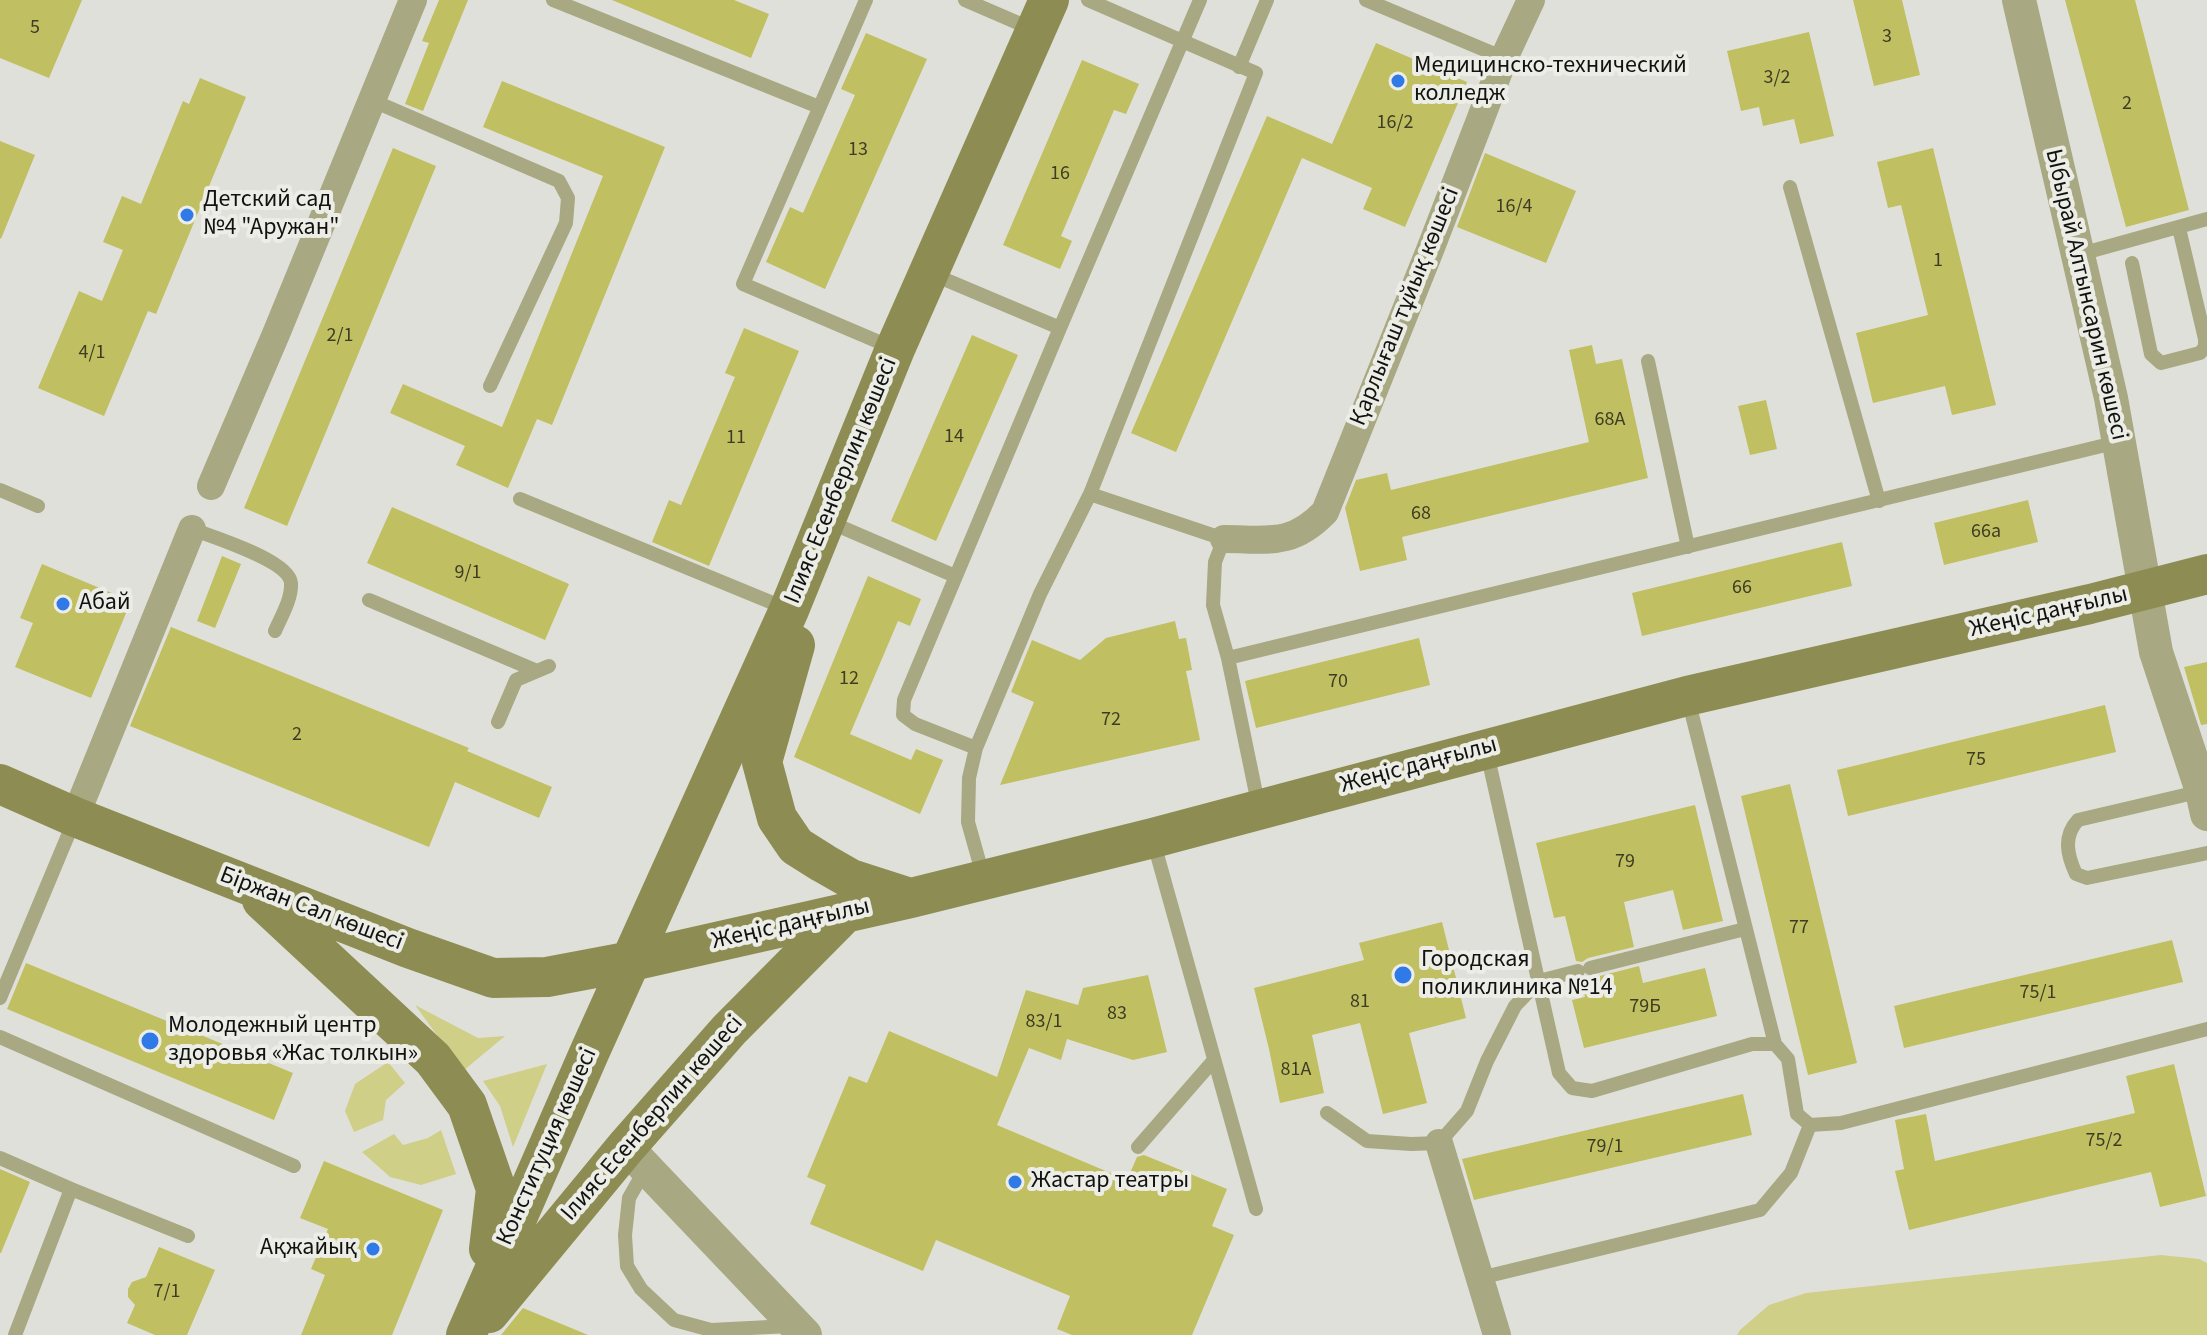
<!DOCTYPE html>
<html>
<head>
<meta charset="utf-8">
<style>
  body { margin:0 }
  canvas { display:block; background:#e0e0da }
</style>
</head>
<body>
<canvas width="2207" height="1335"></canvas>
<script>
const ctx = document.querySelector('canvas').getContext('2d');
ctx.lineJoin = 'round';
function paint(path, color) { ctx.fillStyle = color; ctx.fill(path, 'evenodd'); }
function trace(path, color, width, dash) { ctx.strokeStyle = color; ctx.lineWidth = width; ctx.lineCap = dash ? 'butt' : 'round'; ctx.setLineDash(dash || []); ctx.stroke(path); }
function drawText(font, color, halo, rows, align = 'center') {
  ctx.font = font + ' "Source Sans 3",sans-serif'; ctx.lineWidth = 8; ctx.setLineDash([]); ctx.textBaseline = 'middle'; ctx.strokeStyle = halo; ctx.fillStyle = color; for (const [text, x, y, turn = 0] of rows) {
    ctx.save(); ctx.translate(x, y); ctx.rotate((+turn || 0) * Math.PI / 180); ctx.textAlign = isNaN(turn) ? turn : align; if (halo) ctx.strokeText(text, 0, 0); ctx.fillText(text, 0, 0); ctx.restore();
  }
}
paint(new Path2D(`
  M415 1005 478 1038 505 1036 463 1071Z
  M388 1062 405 1083 386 1100 383 1120 354 1132 345 1111 355 1084Z
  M547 1064 513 1147 500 1106 483 1081Z
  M441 1130 456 1174 421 1185 390 1177 362 1152 394 1134 403 1145 428 1138Z
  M2161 1255 2199 1259 2207 1263V1335H1737L1740 1330 1769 1305 1806 1293Z`), '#cfcf87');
paint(new Path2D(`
  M0 0H82L49 78 0 58Z
  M439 0H468L423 111 405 104 429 43 422 41Z
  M612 0H734L769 14 751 58Z
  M1853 0H1902L1920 75 1874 86Z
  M2065 0H2135L2189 210 2126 227Z
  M1809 32 1834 136 1800 144 1794 119 1763 126 1759 107 1741 111 1727 51Z
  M866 33 927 59 825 289 766 262 790 207 803 213 855 95 841 89Z
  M1376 43 1467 82 1405 227 1363 209 1372 188 1302 158 1176 452 1131 433 1267 116 1332 144Z
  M1082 60 1139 84 1126 114 1114 110 1061 236 1072 241 1060 269 1003 245Z
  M200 78 246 97 156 314 148 311 104 416 38 388 79 291 102 301 123 250 103 242 122 196 141 204 183 101 189 104Z
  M502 81 665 147 552 425 537 419 508 488 456 465 465 446 390 413 403 384 502 427 603 176 483 127Z
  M0 141 35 155 1 239 0 238Z
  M393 148 436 166 287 526 244 508Z
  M1933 148 1996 405 1952 415 1945 386 1873 403 1856 333 1928 315 1901 205 1888 208 1877 162Z
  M1485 153 1576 191 1546 263 1457 227Z
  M744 328 799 351 709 566 652 542 669 500 681 505 735 377 725 373Z
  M972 335 1018 355 936 541 891 521Z
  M1592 345 1596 364 1622 359 1648 478 1402 537 1407 560 1360 571 1345 508 1356 480 1387 473 1391 490 1589 442 1569 350Z
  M1766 400 1777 449 1750 455 1738 406Z
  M2028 500 2038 542 1944 565 1934 523Z
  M392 507 569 584 545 640 367 563Z
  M1842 542 1852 586 1642 636 1632 593Z
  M222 556 241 564 215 628 197 621Z
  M42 564 131 601 91 698 15 667 33 623 20 618Z
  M868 576 921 599 910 626 898 621 850 734 911 760 916 749 943 760 920 814 794 757Z
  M1175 621 1179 639 1186 638 1192 670 1186 671 1200 740 1000 785 1034 702 1011 692 1032 640 1080 660 1106 638Z
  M171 627 469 748 467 751 552 787 539 818 455 782 429 847 130 726Z
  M1419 638 1430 685 1256 728 1245 681Z
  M2207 662V724L2201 725 2184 667Z
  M2105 705 2116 752 1848 816 1837 770Z
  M1790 784 1857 1063 1808 1075 1741 796Z
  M1695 805 1723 921 1683 930 1673 890 1624 902 1634 947 1588 958 1582 962 1576 961 1565 916 1554 918 1536 843Z
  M1442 922 1466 1018 1409 1033 1427 1103 1383 1114 1360 1023 1312 1035 1324 1093 1280 1103 1269 1049 1254 988 1364 960 1359 943Z
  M2172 940 2183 982 1904 1048 1894 1006Z
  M26 963 293 1073 274 1120 7 1009Z
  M1639 966 1643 983 1705 968 1717 1016 1584 1048 1572 1000 1585 997 1581 981 1586 977 1592 978Z
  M1148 975 1167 1052 1133 1060 1067 1039 1061 1060 1029 1048 997 1125 1127 1180 1137 1157 1144 1155 1227 1189 1212 1226 1234 1235 1192 1335H1072L1057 1329 1070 1296 936 1240 923 1271 810 1224 826 1185 807 1177 849 1076 867 1083 889 1031 997 1077 1026 990 1078 1005 1083 988Z
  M2174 1064 2206 1196 2160 1207 2151 1172 1909 1230 1895 1171 1904 1169 1895 1120 1926 1114 1935 1161 2135 1113 2126 1076Z
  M1743 1094 1752 1135 1474 1200 1462 1159Z
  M324 1161 443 1210 392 1335H301L325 1275 311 1269 328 1229 300 1218Z
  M0 1169 30 1182 1 1253H0Z
  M159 1247 215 1270 187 1335H155L127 1323 135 1305 128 1297V1289L132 1282 146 1277Z
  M523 1308 588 1335H501Z`), '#c0bf61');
trace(new Path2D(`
  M553 0 819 107
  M866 0 743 284 893 348
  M965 0 1032 29
  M1088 0 1256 73 1090 494 1224 539 1215 562 1213 605 1228 658 1259 808
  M1366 0 1504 58
  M1239 67 1267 0
  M371 100 559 181 568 198 566 223 490 386
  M1790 187 1879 501
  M2077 255 2207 219
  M2132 263 2151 354 2161 363 2200 353 2205 347V339L2179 228
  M932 274 1060 328 1200 0
  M1648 361 1688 547
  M0 490 38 506
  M520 499 785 608
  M827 521 955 576
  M192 529C212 537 289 560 291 583 292 599 281 617 275 631
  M369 600 537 671
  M1228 658 2118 442
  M1688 699 1775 1044
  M498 722 516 680 549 666
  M976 748 915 724 903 715 904 700 1060 328
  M1487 753 1559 1073 1572 1088 1592 1091 1752 1044H1775L1788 1059 1797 1114 1810 1125 1841 1123 2207 1029
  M2202 791 2078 820C2063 836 2067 855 2076 874L2087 878 2207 853
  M1153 840 1256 1209
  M984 879 968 822 969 778 976 748 1040 594 1090 494
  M1590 968 1745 929
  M0 998 74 821
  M0 1037 294 1166
  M1327 1113 1367 1141 1411 1144 1439 1143 1467 1111 1487 1061 1515 1006 1539 981 1578 971
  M1138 1147 1214 1060
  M0 1158 71 1189 188 1236
  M646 1168 629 1198 625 1235 627 1266 641 1289 674 1320 711 1330 789 1326
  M1480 1278 1760 1210 1791 1173 1810 1125
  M15 1335 71 1189`), '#a8a882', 14);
trace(new Path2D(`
  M211 486 276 334 413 0
  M1224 539C1268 539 1291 547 1325 512L1430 250 1504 58 1531 0
  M75 817 192 529
  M1439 1143 1497 1335`), '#a8a882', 28);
trace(new Path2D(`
  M2019 0 2111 398 2156 652 2202 791 2207 814
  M626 1147 805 1335`), '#a8a882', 34);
trace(new Path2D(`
  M795 645 762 762 777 818 796 846 823 863 851 879 907 897
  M0 784 75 817 408 948 493 978 547 977 632 961 911 898 1153 838 1687 696 2090 604 2207 574
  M262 900 433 1059 467 1105 496 1189 489 1249
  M489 1313 626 1147 729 1030 845 913
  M466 1335 590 1051 789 610 895 349 1049 0`), '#8d8d53', 40);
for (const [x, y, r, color] of [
  [1398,81,8,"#2f7ae6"],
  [187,215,8,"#2f7ae6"],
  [63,604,8,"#2f7ae6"],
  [1403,975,10,"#2f7ae6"],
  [150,1041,10,"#2f7ae6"],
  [1015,1182,8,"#2f7ae6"],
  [373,1249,8,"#2f7ae6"]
]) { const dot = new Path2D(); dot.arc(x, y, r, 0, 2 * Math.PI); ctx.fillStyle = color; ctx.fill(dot); trace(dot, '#edede7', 3); }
drawText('20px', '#3e3d24', null, [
  ["5",35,29],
  ["3",1887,38],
  ["3/2",1777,79],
  ["2",2127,105],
  ["16/2",1395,124],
  ["13",858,151],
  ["16",1060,175],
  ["16/4",1514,208],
  ["1",1938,262],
  ["2/1",340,337],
  ["4/1",92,354],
  ["68А",1610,421],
  ["14",954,438],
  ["11",736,439],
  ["68",1421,515],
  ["66а",1986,533],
  ["9/1",468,574],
  ["66",1742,589],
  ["12",849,680],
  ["70",1338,683],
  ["72",1111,721],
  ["2",297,736],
  ["75",1976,761],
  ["79",1625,863],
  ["77",1799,929],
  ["75/1",2038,994],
  ["81",1360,1003],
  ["79Б",1645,1008],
  ["83",1117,1015],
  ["83/1",1044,1023],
  ["81А",1296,1071],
  ["75/2",2104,1142],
  ["79/1",1605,1148],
  ["7/1",167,1293]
]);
drawText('24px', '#121210', '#edede7', [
  ["Медицинско-технический",1414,67],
  ["колледж",1414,95],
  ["Детский сад",203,201],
  ["№4 \"Аружан\"",203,229],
  ["Абай",79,604],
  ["Городская",1421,961],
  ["поликлиника №14",1421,989],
  ["Молодежный центр",168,1027],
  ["здоровья «Жас толкын»",168,1055],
  ["Жастар театры",1031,1182],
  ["Ақжайық",357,1249,"right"]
], 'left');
drawText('24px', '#121210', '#edede7', [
  ["Ыбырай Алтынсарин көшесі",2085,295,77],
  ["Қарлығаш тұйық көшесі",1406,307,-68],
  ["Ілияс Есенберлин көшесі",842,481,-68],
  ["Жеңіс даңғылы",2049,613,-13],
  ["Жеңіс даңғылы",1419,766,-15],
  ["Біржан Сал көшесі",311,910,21],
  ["Жеңіс даңғылы",791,925,-13],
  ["Ілияс Есенберлин көшесі",653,1119,-49],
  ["Конституция көшесі",548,1147,-66]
]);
</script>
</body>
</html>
